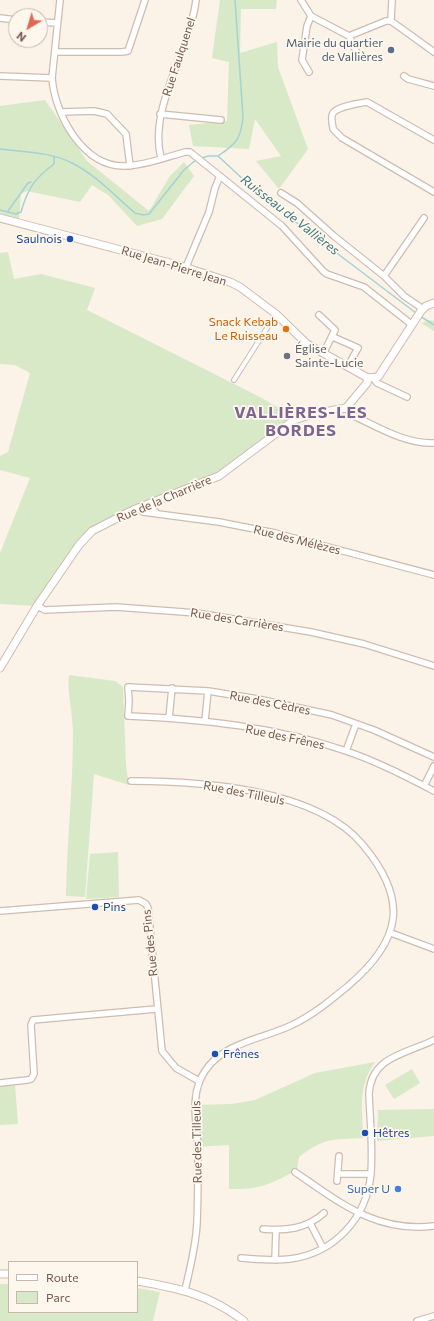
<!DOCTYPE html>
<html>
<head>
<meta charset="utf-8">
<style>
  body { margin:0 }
  #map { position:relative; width:434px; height:1321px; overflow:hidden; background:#fbf2e8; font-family:Commissioner,sans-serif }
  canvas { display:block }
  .legend { position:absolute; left:8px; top:1261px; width:130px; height:52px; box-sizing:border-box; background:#fef7ee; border:1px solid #c7b7ae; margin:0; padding:5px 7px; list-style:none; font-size:12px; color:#75584d }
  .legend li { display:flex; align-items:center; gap:8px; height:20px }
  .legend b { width:20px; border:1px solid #c7b7ae }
  .north { position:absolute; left:8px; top:8px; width:40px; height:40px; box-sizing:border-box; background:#fef7ee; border:1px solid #c7b7ae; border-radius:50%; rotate:218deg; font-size:11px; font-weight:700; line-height:16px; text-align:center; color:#75584d }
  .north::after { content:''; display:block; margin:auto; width:14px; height:18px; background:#df6753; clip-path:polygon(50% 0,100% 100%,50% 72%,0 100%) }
</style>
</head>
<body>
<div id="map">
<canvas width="434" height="1321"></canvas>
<ul class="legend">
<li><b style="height:5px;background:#fff"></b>Route</li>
<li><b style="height:11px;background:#d7e9c7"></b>Parc</li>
</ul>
<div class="north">N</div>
</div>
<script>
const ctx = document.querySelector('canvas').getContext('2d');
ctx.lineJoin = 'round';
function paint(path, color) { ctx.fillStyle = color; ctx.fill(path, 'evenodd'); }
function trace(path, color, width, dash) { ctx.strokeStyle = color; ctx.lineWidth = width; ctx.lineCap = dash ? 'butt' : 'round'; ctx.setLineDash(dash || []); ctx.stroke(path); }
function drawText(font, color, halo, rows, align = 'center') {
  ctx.font = font + ' Commissioner,sans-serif'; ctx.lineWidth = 3.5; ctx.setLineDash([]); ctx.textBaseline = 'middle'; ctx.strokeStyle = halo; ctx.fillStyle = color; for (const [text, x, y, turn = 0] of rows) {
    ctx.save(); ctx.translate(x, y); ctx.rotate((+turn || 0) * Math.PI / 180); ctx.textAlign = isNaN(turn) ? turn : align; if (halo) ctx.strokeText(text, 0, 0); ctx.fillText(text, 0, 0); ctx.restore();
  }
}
paint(new Path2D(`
  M220 0H277L276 9H241L240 53 277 42 278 67 308 149 279 189 256 161 281 156 255 119 249 149 193 146 189 125 227 121 229 62 212 58Z
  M45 100 87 161 149 211 170 176 184 162 194 176 162 219 137 226 108 195 92 185 80 202 27 191 21 194 19 220 0 215V106Z
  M8 252 14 279 41 274 95 288 87 310 260 397 294 417 227 471 92 531 37 606 0 604V553L30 478 0 470V456L8 452 30 373 15 365 0 364V253Z
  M431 320 434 321V331L421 323Z
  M69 675 115 681 123 687 126 766 129 785 94 774 85 897 66 896C67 841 73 787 73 733 73 713 67 694 69 675Z
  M118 852 119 897 86 899 90 854Z
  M375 1062C357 1088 363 1108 363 1138 332 1140 325 1137 299 1157L297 1170C271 1184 259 1190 229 1189V1145L197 1147 195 1105 232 1104 255 1100 315 1073Z
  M412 1069 420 1083 394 1099 385 1085Z
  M15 1085 18 1124 0 1125V1086Z
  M434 1109V1136L377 1141 378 1110Z
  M0 1284H9V1312H137V1288L160 1292 153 1321H0Z`), '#d7e9c7');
trace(new Path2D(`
  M0 149C23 152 51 152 72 163 96 175 115 196 135 213L143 215 149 214 184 170 197 159
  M218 156C236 144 241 139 243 117L235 0
  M201 158 209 156H218L260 195 416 313
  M0 210 16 214 21 212C28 188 34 179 54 164V156
  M8 211 28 183 31 182
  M420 316 434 325`), '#a4d2d6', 1.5);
const pedestrian = new Path2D(`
  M234 380 276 314`);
const minor = new Path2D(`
  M60 0 52 78C55 115 83 167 125 166 143 166 167 157 185 152H190L282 226 323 271 327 274 364 287 411 324
  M301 0 311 16 349 36 386 21H391L434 52
  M0 18 16 20
  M391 21 392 0
  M40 22 57 23
  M349 36 357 53
  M55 52H122L128 51 145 0
  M309 72 302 60 307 26 311 16
  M0 76 52 78
  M404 76 408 79 434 86
  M61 112 94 111 107 114 126 134 130 166
  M160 114 221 120
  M434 140 367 102C360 103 337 107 333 113 330 117 333 125 333 129L342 138 434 192
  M161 158C148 109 190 50 196 0
  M281 193 297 203 334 236 384 276 404 296 423 309
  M186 267 209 212 215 188 220 176
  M384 276 424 218
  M319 315 335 330 324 352
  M333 337 358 348 348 366
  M373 378 377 383 407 397
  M346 408 352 415C378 427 405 444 434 443
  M139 508 143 512 158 514 152 509 150 504
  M158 514 219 522 275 533 434 575
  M37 606 45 610 116 607 197 613 311 632 364 644 434 666
  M169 718 172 688
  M205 721 208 691
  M346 751 356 724
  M434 757 374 730 332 715 258 699 208 691 128 687 129 701 128 716C201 719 277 727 346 751 376 761 405 776 434 791
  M131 781C199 781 316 788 363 845 409 900 402 940 348 986 331 1000 313 1015 292 1025 263 1039 224 1042 205 1071 189 1094 197 1124 198 1150 198 1174 198 1199 197 1223 196 1245 190 1269 185 1290
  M424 786 434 766
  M0 911 139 900 146 904 148 908 162 1051 176 1068 199 1081
  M391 933 434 949
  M0 1083 27 1080 31 1079 34 1074 31 1025 33 1020 156 1009
  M295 1172C340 1203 377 1233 434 1226
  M339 1174H371
  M337 1181 339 1156
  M310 1223 323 1248
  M263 1229C286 1231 306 1229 324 1213
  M241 1258C257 1259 274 1261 290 1259 335 1253 367 1218 371 1173 373 1147 370 1120 369 1094 371 1056 406 1054 434 1040
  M275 1260 276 1230
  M417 1321 434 1316`);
const tertiary = new Path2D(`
  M0 668 37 606 79 545 92 531 133 510 219 476 294 420 313 414 346 408 367 383 368 378`);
const secondary = new Path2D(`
  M0 218 181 266 230 282 240 287 276 314 307 344 368 378 378 377 421 311 426 306 434 303
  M0 1274H9
  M137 1281C179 1288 210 1295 244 1321`);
trace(pedestrian, '#cfbcb1', 6);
trace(minor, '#cfbcb1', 8);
trace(tertiary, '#cfbcb1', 9);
trace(secondary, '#d2bbaf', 9);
trace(pedestrian, '#fff', 4);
trace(minor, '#fff', 5.5);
trace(tertiary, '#fff', 7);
trace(secondary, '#fff', 7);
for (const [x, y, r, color] of [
  [391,50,4,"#5c6f8a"],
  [70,239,4,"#1a4fb4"],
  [286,329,4,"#e8710a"],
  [287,356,4,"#6b7280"],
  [95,907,4,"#1a4fb4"],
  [215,1054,4,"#1a4fb4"],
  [365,1133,4,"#1a4fb4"],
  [398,1189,4,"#3f7fe0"]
]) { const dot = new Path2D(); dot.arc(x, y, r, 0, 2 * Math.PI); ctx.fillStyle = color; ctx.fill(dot); trace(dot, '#fef7ee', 1.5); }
drawText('12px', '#4e5e75', '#fef7ee', [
  ["Mairie du quartier",383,43],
  ["de Vallières",383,57]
], 'right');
drawText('12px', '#75584d', '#fef7ee', [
  ["Rue Faulquenel",179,57,-72],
  ["Rue Jean-Pierre Jean",174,266,17],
  ["Rue de la Charrière",164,499,-23],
  ["Rue des Mélèzes",297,540,14],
  ["Rue des Carrières",237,620,9],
  ["Rue des Cèdres",270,703,11],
  ["Rue des Frênes",285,737,12],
  ["Rue des Tilleuls",244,793,11],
  ["Rue des Pins",150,943,-96],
  ["Rue des Tilleuls",197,1142,-91]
]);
drawText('12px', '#164399', '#fef7ee', [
  ["Saulnois",62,239,"right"],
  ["Pins",103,907],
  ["Frênes",223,1054],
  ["Hêtres",373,1133]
], 'left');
drawText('12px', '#c56008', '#fef7ee', [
  ["Snack Kebab",278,322],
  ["Le Ruisseau",278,336]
], 'right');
drawText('12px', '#5b616d', '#fef7ee', [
  ["Église",295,349],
  ["Sainte-Lucie",295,363]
], 'left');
drawText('12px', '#366cbe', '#fef7ee', [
  ["Super U",390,1189]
], 'right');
drawText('italic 13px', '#447b7f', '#fef7ee', [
  ["Ruisseau de Vallières",290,215,38]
]);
ctx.letterSpacing = '1px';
drawText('bold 16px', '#7e6590', '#fef7ee', [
  ["VALLIÈRES-LES",301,413],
  ["BORDES",301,431]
]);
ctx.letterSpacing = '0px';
</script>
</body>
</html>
